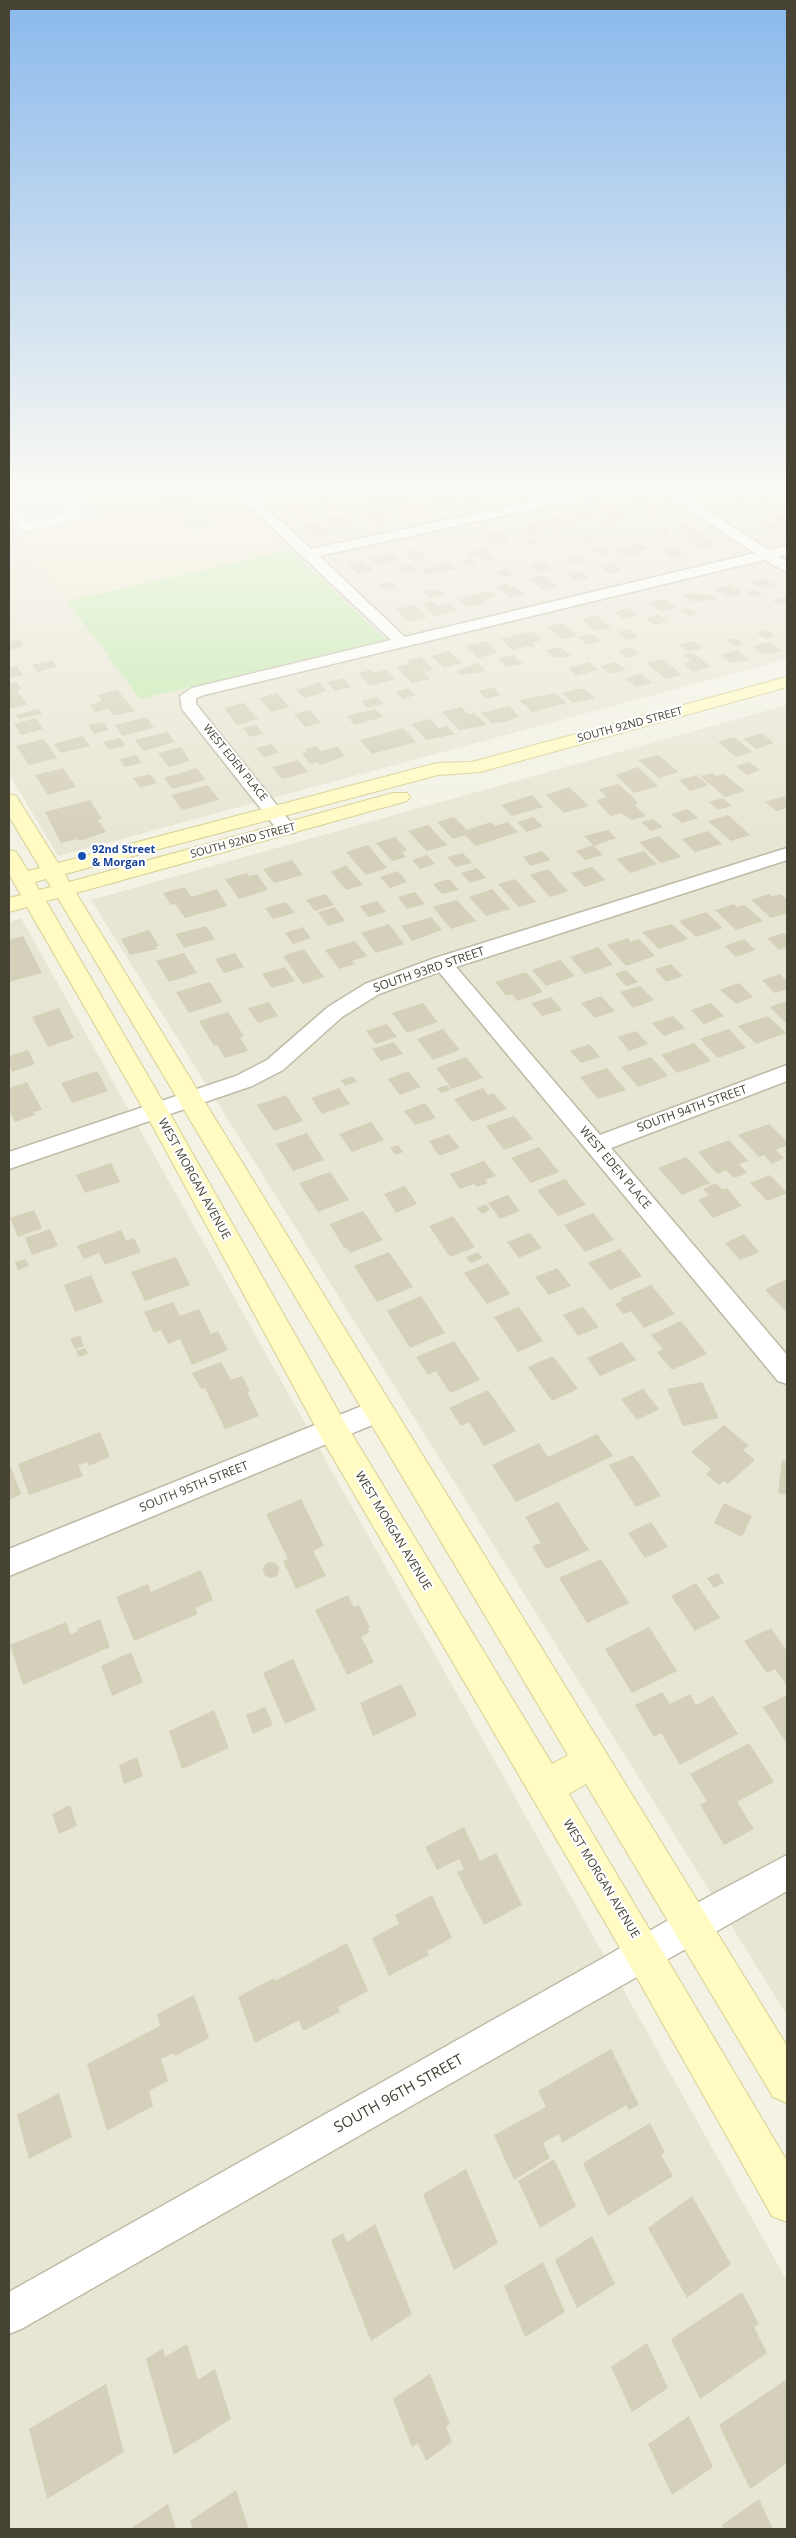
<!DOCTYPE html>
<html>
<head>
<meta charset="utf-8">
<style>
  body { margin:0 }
  #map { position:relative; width:796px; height:2538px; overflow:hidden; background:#f3f2e5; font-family:"Open Sans",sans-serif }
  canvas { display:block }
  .frame { position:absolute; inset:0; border:10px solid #464234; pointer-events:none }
</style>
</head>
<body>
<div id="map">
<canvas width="796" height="2538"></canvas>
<div class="frame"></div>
</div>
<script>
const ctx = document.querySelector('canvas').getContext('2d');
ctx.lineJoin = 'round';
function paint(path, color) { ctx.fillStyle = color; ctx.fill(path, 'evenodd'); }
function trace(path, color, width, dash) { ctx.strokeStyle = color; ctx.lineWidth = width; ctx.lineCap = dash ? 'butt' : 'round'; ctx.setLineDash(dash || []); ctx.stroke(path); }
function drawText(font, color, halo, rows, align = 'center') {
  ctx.font = font + ' "Open Sans",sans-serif'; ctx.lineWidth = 4.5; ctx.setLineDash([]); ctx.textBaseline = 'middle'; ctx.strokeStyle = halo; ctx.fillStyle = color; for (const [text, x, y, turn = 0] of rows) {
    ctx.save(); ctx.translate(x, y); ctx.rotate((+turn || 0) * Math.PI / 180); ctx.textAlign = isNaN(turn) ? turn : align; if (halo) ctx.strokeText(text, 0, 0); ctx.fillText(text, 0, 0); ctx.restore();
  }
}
paint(new Path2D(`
  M9 482H787V659L58 856 9 774Z
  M787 705V2015L91 900Z
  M21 918 787 2281V2529H9V922Z`), '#e7e5d3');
paint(new Path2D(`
  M9 482H219L290 550 67 601 9 524Z`), '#edeace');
paint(new Path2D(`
  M198 516 211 520V524C200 530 194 533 184 524L187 518Z
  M290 550 386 640 140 699 67 601Z`), '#c3e9ac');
paint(new Path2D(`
  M22 482H74L104 517 19 536 9 524V486Z`), '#e4e2de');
paint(new Path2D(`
  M146 482H187L200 496 165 503Z
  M292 482H305L314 490 298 493 287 483Z
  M321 482H342L346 486 329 489Z
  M523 482H539L546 488 532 489Z
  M723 482H741L751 488 731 491 719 483Z
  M441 483 447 488 435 491 429 485Z
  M515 484 521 489 501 496 492 489Z
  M708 484H715L728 493 716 495 700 488Z
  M279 485 288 494 273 497 263 488Z
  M369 488 375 494 359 497 353 491Z
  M467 488 471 492 474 491 482 497 480 498 482 499 470 502 456 491Z
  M763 489 774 496 761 499 749 492Z
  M326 492 331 497 328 498 330 500 322 501 314 495Z
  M442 494 456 505V506L442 508 428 496Z
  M401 496 409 503H422L431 512 409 516 399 508 404 507 402 505 396 506 388 499Z
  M382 497 387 502 376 504 370 500Z
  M644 498 656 508 665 511 652 514 647 510 649 509 648 508 641 510 629 501Z
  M741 501 749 506 734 509 726 504Z
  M303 503 308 507 293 511 288 506Z
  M338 503 343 509 332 511 326 506Z
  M613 505 626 514 623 515 627 517 615 520 599 508Z
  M309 509 315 514 300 517 295 511Z
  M591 509 600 516 576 521 567 515Z
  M379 512 387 519 382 520 384 522 373 523 365 515Z
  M779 514 787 519V520L779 522 770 516Z
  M343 516 354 527 338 530 327 519Z
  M563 517 575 526 549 532 538 522Z
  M612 520 620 526 606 529 598 523Z
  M319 522 331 533 313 537 302 526Z
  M773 522 784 529 773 532 761 524Z
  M531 525 537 526 545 532 529 535 522 529Z
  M688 525 692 527 719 546 704 550 683 535 687 534 677 528Z
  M665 528 673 534 663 537 655 531Z
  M499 532 511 542 493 546 481 536Z
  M593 534 600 540 588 543 580 537Z
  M534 537 540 542 529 545 522 539Z
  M641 543 649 549 639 551 643 556 629 559 614 548Z
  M603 546 612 553 601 555 592 549Z
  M675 547 687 555 671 559 660 550Z
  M484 548 494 560 485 562 478 556 470 558 465 554Z
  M416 549 427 558 414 561 404 552Z
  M392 553 400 560 376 565 369 558Z
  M578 557 585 562 573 565 566 560Z
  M473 559 479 564 468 566 463 561Z
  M362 560 374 571 358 574 346 563Z
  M542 561 551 569 538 572 528 564Z
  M449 563 456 569 427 575 420 569Z
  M612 563 622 571 609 574 599 566Z
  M410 564 418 572 404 574 397 567Z
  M507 568 515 575 501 578 494 572Z
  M580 571 590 578 576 581 567 574Z
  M543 575 557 586 543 590 528 579Z
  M763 578 774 585 760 588 749 581Z
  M391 582 396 587 383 590 378 585Z
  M507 584 511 587 515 586 525 594 509 598 495 586Z
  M731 585 742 593 727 597 715 589Z
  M438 589 445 595 430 598 423 592Z
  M755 589 763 595 754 597 746 592Z
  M490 590 497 597 483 600 486 603 467 607 458 600Z
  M694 593 702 595 709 594 716 599 693 602 684 595Z
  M787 596V603L779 605 772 600Z
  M664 599 676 608 661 612 649 603Z
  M433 601 437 606 449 603 457 610 434 616 422 604Z
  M414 605 428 617 409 622 396 609Z
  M627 608 638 616 624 619 615 613Z
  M688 608 696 614 689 616 680 610Z
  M659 614 668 622 654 625 645 618Z
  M596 615 611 627 596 631 581 619Z
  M563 623 577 636 562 639 547 627Z
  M629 629 638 637 626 640 617 632Z
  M767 630 775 636 766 639 757 633Z
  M532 631 542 640 532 643 536 646 531 647 529 646 513 650 501 639Z
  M592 634 601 641 587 645 578 637Z
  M735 638 744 644 735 647 726 640Z
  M19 639 24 646 9 650V642Z
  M486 641 498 653 478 658 466 646Z
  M693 641 703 648 688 652 679 645Z
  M769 642 781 651 764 655 752 646Z
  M560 647 571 656 554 658 545 650Z
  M631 647 640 654 627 658 618 651Z
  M737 650 749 660 731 663 720 655Z
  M449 651 462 663 444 668 431 656Z
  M693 653 711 667 693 672 683 663 691 661 683 655Z
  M513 655 523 664 507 667 498 659Z
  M421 657 434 670 424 672 430 679 412 683 396 667 409 664 406 661Z
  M662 659 682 675 666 679 646 663Z
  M52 660 57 667 38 672 32 665Z
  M589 662 598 670 576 676 568 668Z
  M616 662 626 670 610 674 600 666Z
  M478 663 486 671 461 675 456 671Z
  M17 666 23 675 9 678V668Z
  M371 670 373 673 386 670 396 679 370 686 358 673Z
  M641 674 652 683 636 687 625 678Z
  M343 678 351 687 335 691 327 682Z
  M17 682 22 689 17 690 27 705 9 709V684Z
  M319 682 327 691 320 693 321 694 304 698 296 690Z
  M493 687 501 695 487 699 478 691Z
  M409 688 416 695 403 699 396 692Z
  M576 689H585L595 698 573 703 562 693Z
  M117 690 135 711 118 715H114L108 709 95 712 90 705 102 701 97 695Z
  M277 693 289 707 271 712 259 698Z
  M555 693 567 703 532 712 519 700Z
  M377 697 384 704 368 708 361 701Z
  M244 703 258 719 237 725 224 708Z
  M509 706 519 716 506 722 492 723 481 713Z
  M461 707 468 714 474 713 487 725 459 730 442 712Z
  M39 709 42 714 19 719 16 715Z
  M375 709 383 717 354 725 347 716Z
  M310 710 321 723 305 727 294 714Z
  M146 717 154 728 122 736 115 725Z
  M36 718 43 729 21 735 14 724Z
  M430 719 439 728 447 726 455 734 427 740 411 724Z
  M103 722 109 730 94 734 88 725Z
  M256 725 263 734 250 737 243 728Z
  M403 728 416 742 372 754 360 740Z
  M167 732 175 742 143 751 135 740Z
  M762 733 774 743 756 749 743 739Z
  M83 736 90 746 61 753 54 744Z
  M734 737 753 752 736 757 718 742Z
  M120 738 126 746 109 750 103 742Z
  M44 739 57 758 29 765 16 746Z
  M271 744 279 753 264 757 256 748Z
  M316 746 320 751 338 747 345 756 320 765 317 762 310 764 302 753 307 752 305 749Z
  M181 747 190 761 169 767 158 753Z
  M136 755 142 763 125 767 119 759Z
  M658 755 679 772 659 778 638 760Z
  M298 760 308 772 282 779 272 767Z
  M749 762 760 770 747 775 736 766Z
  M638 767 658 786 634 793 616 775Z
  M63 768 76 787 48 795 35 775Z
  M197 768 206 780 172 789 164 778Z
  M712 773 716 776 724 774 745 791 725 797 700 776Z
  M150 774 157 783 140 788 133 778Z
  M696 775 708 785 690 791 679 780Z
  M618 784 635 799 638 804 635 805 646 816 632 820 621 813 611 816 598 803 597 800 606 797 599 789Z
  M208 785 219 800 182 810 171 795Z
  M569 787 589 806 564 813 546 795Z
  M532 795 543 807 512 816 501 805Z
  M785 796 787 808 777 811 765 802Z
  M723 798 732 806 718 810 709 802Z
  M90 800 102 819 98 820 106 832 79 841 77 839 61 843 45 812Z
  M688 809 698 818 682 823 671 814Z
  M728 815 750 835 731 841 708 821Z
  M454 817 467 830 491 822 495 826 508 822 518 832 476 846 465 835 453 839 437 822Z
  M533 817 543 826 527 832 517 822Z
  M653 819 663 827 651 831 641 822Z
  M428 825 447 845 427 851 408 831Z
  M608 830 616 838 594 846 584 836Z
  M708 831 722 844 695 852 682 839Z
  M659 836 681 857 661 863 639 842Z
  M395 837 407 850 402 852 406 857 392 861 376 843Z
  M368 845 387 868 366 875 346 852Z
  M593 845 603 855 585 860 576 851Z
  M542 851 551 860 531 866 523 857Z
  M644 851 657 864 630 873 617 859Z
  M463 853 472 863 456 867 447 857Z
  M427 855 435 864 420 869 412 860Z
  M292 860 303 875 274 883 263 869Z
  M346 865 363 885 346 890 331 872Z
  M592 867 605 880 585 887 571 873Z
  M477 868 486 878 470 883 461 873Z
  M548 869 568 891 550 897 530 875Z
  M398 871 407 882 390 888 380 877Z
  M247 873 249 876 257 874 268 890 239 899 225 879Z
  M449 879 459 890 442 894 433 884Z
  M515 879 536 902 519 907 498 884Z
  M185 887 191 897 217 889 227 906 185 918 175 904 171 905 163 893Z
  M492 889 510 909 486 916 469 897Z
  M415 892 425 904 407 909 398 897Z
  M325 894 334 905 315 911 306 900Z
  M769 894 772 896 781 894 787 900V913L771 918 751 900Z
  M457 900 476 921 451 929 433 907Z
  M377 901 386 912 368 917 360 906Z
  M286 902 295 913 273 919 265 908Z
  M734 904 737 907 745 905 763 921 736 930 715 910Z
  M335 907 345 921 328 926 318 912Z
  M706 912 723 928 696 937 679 921Z
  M431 917 442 930 412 941 401 926Z
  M389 924 404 944 376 953 361 933Z
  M672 924 688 939 659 949 642 932Z
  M206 926 215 939 184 948 176 934Z
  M303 927 311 938 293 944 285 933Z
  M149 930 159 946 155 947 157 949 130 955 121 939Z
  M783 933 787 936V947L779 950 767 938Z
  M23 936 42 973 9 982V940Z
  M628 938 631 942 639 939 655 956 626 966 607 945Z
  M744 939 755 950 736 957 725 946Z
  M355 941 367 956 352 961 355 964 339 969 325 950Z
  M598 947 613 965 585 974 570 957Z
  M304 949 324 977 303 984 283 956Z
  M184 953 197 973 169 982 156 961Z
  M235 953 244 967 224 973 215 959Z
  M560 960 575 976 546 986 532 970Z
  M671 964 683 976 666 982 655 969Z
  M285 967 295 981 272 988 262 974Z
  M626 970 638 982 626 986 615 974Z
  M526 972 543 992 517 1001 512 994 506 996 495 982Z
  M780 974 787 981V989L775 993 762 980Z
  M210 982 223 1002 189 1013 176 992Z
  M739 983 753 997 736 1004 720 990Z
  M640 986 654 1000 633 1008 620 992Z
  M601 996 615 1011 595 1018 581 1003Z
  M551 997 562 1010 542 1016 531 1003Z
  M787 1001V1024L770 1007Z
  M269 1002 278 1016 258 1023 248 1008Z
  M423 1003 438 1022 407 1033 392 1013Z
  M711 1003 724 1016 704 1024 691 1010Z
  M59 1008 74 1038 48 1047 32 1017Z
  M228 1012 244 1036 240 1038 248 1051 225 1058 217 1045 214 1046 199 1021Z
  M673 1016 685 1028 664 1036 652 1023Z
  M768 1016 786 1033 756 1044 738 1026Z
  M387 1024 397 1037 376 1044 366 1031Z
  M443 1029 460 1050 433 1060 417 1039Z
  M729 1029 746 1048 718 1058 700 1039Z
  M636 1031 648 1044 629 1051 618 1037Z
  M394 1042 403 1054 381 1061 372 1049Z
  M694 1043 711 1061 677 1073 661 1055Z
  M589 1044 600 1057 581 1063 570 1051Z
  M28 1050 35 1064 12 1072 9 1064V1056Z
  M466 1057 483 1078 452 1089 436 1068Z
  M651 1057 668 1076 638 1087 621 1067Z
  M607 1068 626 1090 598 1099 580 1077Z
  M97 1071 108 1091 72 1103 61 1083Z
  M408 1071 421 1087 400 1095 388 1079Z
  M353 1076 357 1082 345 1086 341 1080Z
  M27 1082 42 1110 34 1112 35 1115 15 1122 9 1110V1088Z
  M447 1085 451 1090 441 1093 437 1088Z
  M339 1088 350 1104 322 1114 311 1098Z
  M483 1088 488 1095 493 1093 507 1109 472 1122 454 1099Z
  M286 1095 303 1121 274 1131 257 1105Z
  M425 1103 436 1118 415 1125 404 1111Z
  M514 1116 533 1139 504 1150 486 1126Z
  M371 1122 384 1140 352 1152 339 1134Z
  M769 1124 787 1142V1145L776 1150 784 1158 772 1164 764 1155 759 1157 738 1135Z
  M307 1133 324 1160 293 1171 276 1144Z
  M449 1134 460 1148 439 1156 429 1141Z
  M729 1140 748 1161 739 1164 747 1173 734 1178 726 1170 717 1174 698 1152Z
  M398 1145 403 1152 395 1155 390 1148Z
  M539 1147 559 1172 531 1183 511 1158Z
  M686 1157 710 1183 682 1195 658 1168Z
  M484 1161 496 1176 485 1180 488 1183 477 1187 474 1184 460 1189 450 1174Z
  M111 1163 120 1182 85 1193 76 1175Z
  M330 1172 349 1200 318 1212 299 1183Z
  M770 1175 787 1193 767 1201 750 1183Z
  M565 1179 586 1205 558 1216 537 1190Z
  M716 1183 722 1190 727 1188 742 1206 713 1218 698 1200 709 1195 703 1189Z
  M405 1186 417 1204 396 1213 384 1194Z
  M508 1195 520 1211 500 1219 488 1203Z
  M486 1204 490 1210 482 1214 477 1208Z
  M34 1210 42 1228 18 1237 10 1218Z
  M363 1211 383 1240 350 1253 346 1247 344 1248 330 1224Z
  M593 1213 614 1240 585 1252 564 1225Z
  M453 1216 475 1247 450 1257 429 1226Z
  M50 1229 58 1246 32 1255 25 1238Z
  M121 1230 126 1241 134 1238 141 1252 105 1265 99 1253 84 1259 77 1246Z
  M530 1233 542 1248 519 1258 507 1242Z
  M744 1234 759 1252 740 1260 725 1243Z
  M620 1249 642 1276 610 1290 588 1263Z
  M389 1252 413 1287 377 1302 354 1266Z
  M478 1252 482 1258 471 1263 466 1257Z
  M176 1257 190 1285 145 1301 131 1272Z
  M26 1259 29 1266 18 1270 15 1262Z
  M488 1263 510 1294 487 1304 464 1273Z
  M557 1268 571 1286 549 1295 535 1277Z
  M91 1275 103 1302 75 1312 64 1285Z
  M787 1279V1313L766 1291V1289Z
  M651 1285 675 1314 644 1328 631 1311 623 1314 615 1304 623 1300 621 1298Z
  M421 1296 445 1333 410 1348 387 1311Z
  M173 1302 180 1316 199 1309 211 1334 218 1331 228 1350 192 1365 180 1339 168 1344 161 1330 154 1333 144 1312Z
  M519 1307 543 1341 518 1352 494 1317Z
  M583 1307 599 1327 578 1336 563 1315Z
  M681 1321 707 1354 672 1370 657 1352 663 1349 651 1335Z
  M80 1335 84 1346 75 1349 70 1339Z
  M454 1341 480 1380 450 1393 436 1371 428 1375 416 1357Z
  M622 1342 636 1360 600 1376 587 1358Z
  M85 1348 88 1354 78 1357 76 1351Z
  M553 1356 578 1389 552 1401 528 1367Z
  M221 1362 231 1380 242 1376 250 1391 247 1392 259 1416 225 1429 205 1388 201 1389 192 1373Z
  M702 1382 719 1418 683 1426 667 1389Z
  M643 1389 659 1409 637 1420 621 1399Z
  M488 1390 516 1431 484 1446 469 1422 461 1426 449 1408Z
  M724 1425 749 1446 743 1450 755 1460 728 1484 724 1481 719 1485 706 1474 711 1469 691 1452Z
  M100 1432 110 1457 89 1466 88 1462 78 1465 83 1476 29 1495 18 1464Z
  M597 1434 613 1456 516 1502 492 1465 539 1443 548 1457Z
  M633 1455 661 1496 636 1507 609 1465Z
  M782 1460 787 1461V1495L778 1493Z
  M11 1467 21 1494 9 1500V1468Z
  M301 1499 324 1546 313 1551 326 1576 296 1589 283 1561 288 1559 266 1514Z
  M558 1502 589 1550 546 1569 532 1546 541 1543 525 1517Z
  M724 1503 752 1516 742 1537 714 1523Z
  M651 1522 668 1547 645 1558 628 1533Z
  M601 1559 629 1603 587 1623 559 1578Z
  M263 1570a8 8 0 1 1 16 0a8 8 0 1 1-16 0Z
  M201 1570 213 1600 195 1608 198 1614 134 1641 116 1597 148 1584 151 1592Z
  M718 1573 724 1583 714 1588 707 1578Z
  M696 1583 720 1618 695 1631 671 1596Z
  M348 1595 354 1607 359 1605 370 1628 368 1629 370 1632 361 1637 374 1662 347 1675 315 1610Z
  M100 1619 110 1647 23 1685 10 1645 66 1622 71 1635 78 1631 77 1629Z
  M649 1627 677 1671 632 1693 605 1649Z
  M771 1628 787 1651V1686L775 1669 767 1673 744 1641Z
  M131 1652 143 1682 112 1696 101 1666Z
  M293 1659 316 1710 285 1724 263 1673Z
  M401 1684 417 1715 373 1736 360 1703Z
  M662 1692 670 1704 690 1694 696 1705 713 1696 738 1734 680 1765 661 1733 654 1737 635 1705Z
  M787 1695V1744L763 1707Z
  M265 1707 273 1725 253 1734 246 1715Z
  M214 1710 229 1748 182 1769 169 1731Z
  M749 1743 774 1782 737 1802 754 1829 724 1845 700 1805 707 1801 690 1774Z
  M137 1757 143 1776 124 1784 119 1765Z
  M70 1805 77 1826 59 1834 52 1814Z
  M464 1827 480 1861 496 1853 522 1905 484 1925 457 1872 464 1869 459 1859 437 1870 425 1847Z
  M432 1895 452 1938 427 1951 429 1955 389 1976 372 1938 399 1924 395 1915Z
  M347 1943 368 1991 338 2007 340 2012 303 2031 299 2020 255 2043 238 1997 274 1978 275 1981Z
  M194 1995 209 2038 175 2056 174 2053 161 2059 168 2081 149 2091 153 2106 107 2131 87 2064 160 2026 157 2014Z
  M611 2049 639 2105 629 2110 626 2105 562 2143 559 2134 543 2143 550 2158 514 2180 494 2135 546 2107 538 2091Z
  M59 2093 72 2137 29 2159 17 2115Z
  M650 2123 665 2153 661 2155 673 2176 608 2216 583 2163Z
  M554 2159 576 2206 540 2228 518 2181Z
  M466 2169 498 2243 454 2270 423 2194Z
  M692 2196 731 2264 687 2298 648 2228Z
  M375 2224 412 2314 371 2341 331 2240 343 2233 347 2242Z
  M592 2236 615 2284 577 2308 555 2260Z
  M543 2262 565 2312 525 2337 504 2286Z
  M742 2292 759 2324 754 2327 767 2353 700 2399 671 2339Z
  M647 2343 668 2388 632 2412 611 2367Z
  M187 2344 198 2380 215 2369 231 2419 174 2455 146 2359 163 2348 165 2357Z
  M430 2374 450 2424 446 2427 452 2442 426 2461 418 2443 412 2447 393 2399Z
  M787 2379V2463L750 2489 719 2425Z
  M106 2384 124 2452 47 2499 29 2429Z
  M689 2416 713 2467 672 2495 648 2444Z
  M236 2490 249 2529H193L190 2521Z
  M759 2499 773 2529H724L722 2525Z
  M168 2504 176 2529H130Z`), '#d5d0ba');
const lane = new Path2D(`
  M9 492 52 484 80 515 26 527 9 505`);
const street = new Path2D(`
  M224 482H239L311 549 623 482H663L769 550 787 546V554L779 556 787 562V572L764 560 204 695 196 698V704L296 829 294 833H280L182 709 180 696 192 688 391 640ZM648 484 755 553 405 637 319 556Z
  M787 848V860L456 967 600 1135 787 1065V1081L611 1148 787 1355V1384L778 1381 439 972 379 994 342 1017 283 1070 252 1086 9 1169V1152L236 1076 267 1060 328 1007 365 984 435 958Z
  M379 1399 389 1402 393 1410 389 1418 9 1576V1549Z
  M787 1855V1891L23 2328 9 2334V2292L603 1958 706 1898Z`);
const secondary = new Path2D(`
  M787 677V687L480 772 438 775 65 874 69 882 393 793H407L410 797 407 801 76 893 787 2046V2103L773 2097 586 1784 569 1794 787 2161V2222L772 2216 612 1934 322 1439 145 1112 27 907 9 912V898L21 895 9 874V850L16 852 28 871 40 868 9 816V794L16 796 58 863 437 763 472 762ZM46 879 51 887 39 890 35 882ZM58 898 568 1755 552 1764 344 1421 169 1112 46 901Z`);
trace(lane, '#bfbba7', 9);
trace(street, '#bfbba7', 3);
trace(secondary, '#d5d093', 2);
trace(new Path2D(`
  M186 501 220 494`), '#c1ba98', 2, [1, 1]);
trace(lane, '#fff', 8);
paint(street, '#fff');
paint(secondary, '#fffbc3');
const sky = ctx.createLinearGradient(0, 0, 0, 838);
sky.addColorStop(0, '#8ab9ec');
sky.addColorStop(0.58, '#faf9f3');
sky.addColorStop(1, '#faf9f300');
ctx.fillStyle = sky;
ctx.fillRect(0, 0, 796, 838);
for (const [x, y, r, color] of [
  [82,856,5,"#1a4fb4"]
]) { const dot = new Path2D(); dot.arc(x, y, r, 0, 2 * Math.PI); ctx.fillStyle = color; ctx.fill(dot); trace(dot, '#fff', 2); }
drawText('11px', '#464234', '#fff', [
  ["SOUTH 92ND STREET",630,725,-15],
  ["WEST EDEN PLACE",235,763,51],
  ["SOUTH 92ND STREET",243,841,-15]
]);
drawText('bold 11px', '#164399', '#fff', [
  ["92nd Street",92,850],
  ["& Morgan",92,863]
], 'left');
drawText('12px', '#464234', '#fff', [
  ["SOUTH 93RD STREET",429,970,-19],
  ["SOUTH 94TH STREET",692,1109,-20],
  ["WEST EDEN PLACE",615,1168,50],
  ["WEST MORGAN AVENUE",194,1179,61],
  ["SOUTH 95TH STREET",194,1487,-22],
  ["WEST MORGAN AVENUE",393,1531,59],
  ["WEST MORGAN AVENUE",601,1879,59]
]);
drawText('15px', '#464234', '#fff', [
  ["SOUTH 96TH STREET",399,2094,-29]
]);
</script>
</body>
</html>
